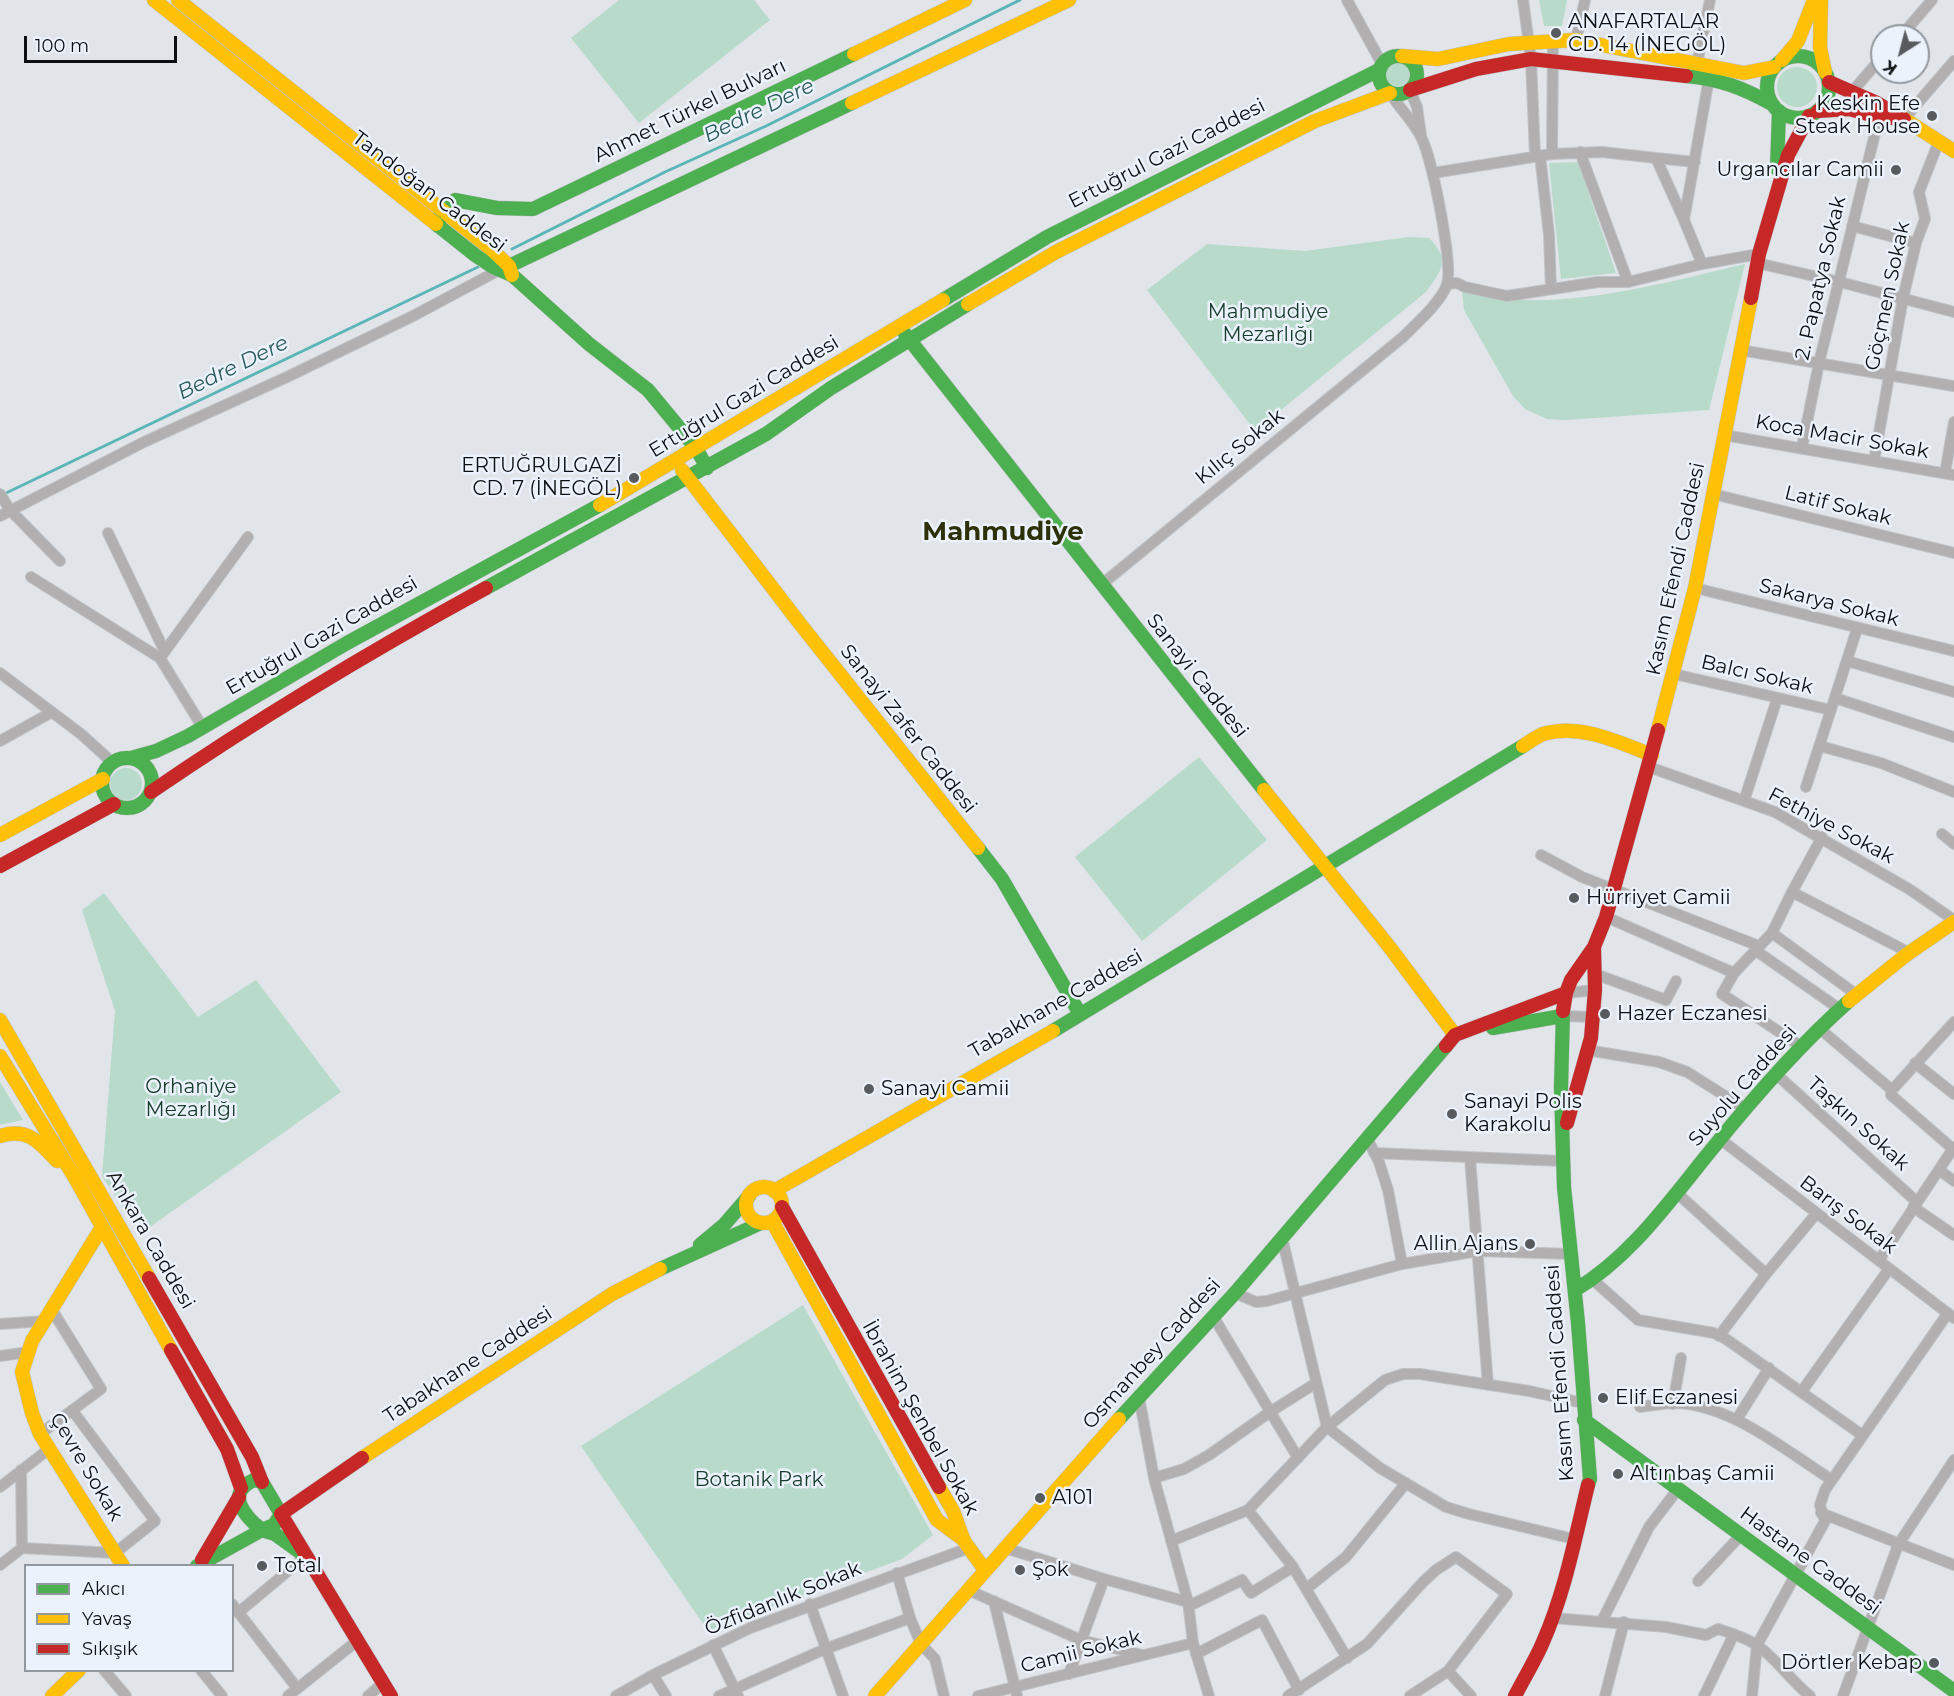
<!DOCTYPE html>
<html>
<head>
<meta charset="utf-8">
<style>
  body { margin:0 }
  #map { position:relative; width:1954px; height:1696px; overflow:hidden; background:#e1e5ea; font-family:Montserrat,sans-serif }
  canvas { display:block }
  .legend { position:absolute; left:24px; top:1564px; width:210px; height:108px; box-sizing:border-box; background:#ebf2fb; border:2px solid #92989e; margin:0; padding:8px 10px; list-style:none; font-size:18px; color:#0d1012 }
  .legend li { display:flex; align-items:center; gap:12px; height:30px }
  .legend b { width:30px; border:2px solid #92989e }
  .north { position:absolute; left:1870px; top:24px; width:60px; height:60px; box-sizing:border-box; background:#ebf2fb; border:2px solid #92989e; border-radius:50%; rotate:216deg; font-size:16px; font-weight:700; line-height:24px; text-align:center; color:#0d1012 }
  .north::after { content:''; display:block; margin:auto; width:21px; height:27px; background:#575b5e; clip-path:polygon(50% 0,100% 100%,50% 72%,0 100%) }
  .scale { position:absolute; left:24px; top:36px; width:153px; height:27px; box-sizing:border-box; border:3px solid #0d1012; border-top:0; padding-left:8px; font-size:18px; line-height:21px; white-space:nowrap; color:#0d1012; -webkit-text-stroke:4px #ebf2fb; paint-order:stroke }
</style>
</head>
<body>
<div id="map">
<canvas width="1954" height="1696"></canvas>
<ul class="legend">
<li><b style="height:8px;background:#4caf50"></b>Akıcı</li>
<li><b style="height:8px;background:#ffc107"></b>Yavaş</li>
<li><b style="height:8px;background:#c62828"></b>Sıkışık</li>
</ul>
<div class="north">K</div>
<div class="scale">100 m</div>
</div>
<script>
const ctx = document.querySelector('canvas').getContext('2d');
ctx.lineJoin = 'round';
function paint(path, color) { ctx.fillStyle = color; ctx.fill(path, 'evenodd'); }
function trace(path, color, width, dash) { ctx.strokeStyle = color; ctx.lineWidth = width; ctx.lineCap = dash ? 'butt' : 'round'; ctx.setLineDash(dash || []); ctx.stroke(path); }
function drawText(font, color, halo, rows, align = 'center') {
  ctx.font = font + ' Montserrat,sans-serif'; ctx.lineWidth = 5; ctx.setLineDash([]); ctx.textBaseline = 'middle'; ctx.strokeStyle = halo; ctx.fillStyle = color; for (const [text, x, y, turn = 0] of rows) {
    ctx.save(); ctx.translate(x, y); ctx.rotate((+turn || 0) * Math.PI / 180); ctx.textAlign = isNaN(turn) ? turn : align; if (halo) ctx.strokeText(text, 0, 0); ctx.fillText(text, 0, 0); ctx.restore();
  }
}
paint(new Path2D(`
  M619 0H754L770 20 639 123 571 38Z
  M1539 0H1567L1562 26H1544Z
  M1386 74a12 12 0 1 1 24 0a12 12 0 1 1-24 0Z
  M1777 87a20 20 0 1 1 40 0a20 20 0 1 1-40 0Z
  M1578 162 1616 273 1561 279 1549 163Z
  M1409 237 1429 238C1451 260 1442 270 1426 292L1255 431 1147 290 1207 244 1305 251Z
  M1745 264 1709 410 1566 420 1547 419 1525 409 1513 396 1464 310 1462 291C1549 316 1659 284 1745 264Z
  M1199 757 1267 840 1142 941 1075 857Z
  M110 784a16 16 0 1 1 32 0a16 16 0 1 1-32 0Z
  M104 893 198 1017 256 980 341 1092 140 1234 102 1176 115 1011 82 910Z
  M0 1082 23 1120 0 1125Z
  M803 1305 933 1535 902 1559 708 1631 581 1446Z`), '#b7dacb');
trace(new Path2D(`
  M512 249 665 172 766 126 1020 0
  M4 494 478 267`), '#5bb5b8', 3);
const street = new Path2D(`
  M1347 0 1382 64
  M1523 0 1531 59 1535 156
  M1901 36 1932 0
  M1576 40 1585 0
  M1697 63 1710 0
  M1410 90 1417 107 1421 135
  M1851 93 1882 57
  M1904 119 1954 61
  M1580 152 1628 282
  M1552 154 1553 41
  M1540 155 1549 235 1551 289
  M1656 158 1695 162
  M1433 173 1552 154 1602 152 1656 158 1684 220 1702 264
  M1684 220 1709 78
  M1852 226 1916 243
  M1757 263 1840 282 1954 312
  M1447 284 1457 283 1465 287 1507 296 1598 282H1628L1702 264 1759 254
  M1740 350 1954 386
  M1724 435 1954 475
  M1802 447 1819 363 1879 117
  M1874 461 1903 298 1916 243 1925 219 1919 192 1939 141
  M1945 473 1954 422
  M0 494 10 510 60 561
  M1713 494 1954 553
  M0 516 144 442 287 377 413 316 503 268
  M108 533 164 650
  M31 577 160 658 203 728
  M1101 585 1403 337C1416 324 1442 301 1447 284 1453 263 1432 159 1422 139 1414 122 1400 109 1390 93
  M1695 588 1954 651
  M160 658 248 537
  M1847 661 1954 692
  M0 673 81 734 113 763
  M1674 674 1831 710
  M1835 698 1954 737
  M0 741 52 712
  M1820 746 1881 763 1954 792
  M1649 767 1775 812 1909 889 1954 920
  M1806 787 1857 629
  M1744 801 1777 699
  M1942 834 1954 844
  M1822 837 1792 892 1908 952
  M1541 855 1582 877 1759 946
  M1606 917 1734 973 1722 994 1802 1047
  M1772 933 1857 995
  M1755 950 1841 1010
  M1734 973 1772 933 1792 892
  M1595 974 1666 1000 1676 981
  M1566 993 1595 990
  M1562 1016 1594 1017
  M1820 1029 1892 1090
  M1587 1050 1659 1062 1687 1072 1746 1109
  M1915 1063 1954 1094
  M1775 1073 1917 1202
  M1367 1138 1379 1162 1388 1190 1402 1264
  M1720 1139 1954 1318
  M1953 1149 1891 1095 1892 1090 1954 1022
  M1374 1153 1562 1161
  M1470 1158 1488 1385
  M1939 1170 1954 1181
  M1677 1193 1766 1274
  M1913 1207 1954 1235
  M1282 1238 1327 1427
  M1879 1260 1954 1147
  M1592 1279 1638 1320 1714 1333 1726 1339 1862 1435
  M1235 1293 1256 1302 1267 1301 1402 1264 1478 1251 1571 1254
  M1213 1316 1298 1458
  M0 1324 45 1321
  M1719 1336 1766 1274 1816 1214
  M0 1356 29 1352
  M1802 1391 1889 1269
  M1139 1397 1154 1478 1188 1602 1193 1643 1209 1696
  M1673 1404 1681 1358
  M1640 1407C1651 1406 1664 1403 1676 1403 1732 1405 1786 1451 1832 1480
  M1737 1419 1769 1368
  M1327 1427 1380 1468 1446 1507 1469 1514 1574 1539
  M40 1434 101 1389 52 1310
  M21 1470 22 1548 115 1553 155 1521 72 1410
  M1154 1478 1184 1469 1209 1455 1270 1412 1316 1383
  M0 1487 49 1449
  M1248 1510 1293 1567 1347 1658
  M1821 1513 1954 1565
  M1171 1541 1248 1510 1327 1427 1385 1380 1403 1374H1420L1529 1391 1583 1403
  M1005 1548 1104 1579 1188 1602
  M0 1565 22 1548
  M897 1573 910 1618 921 1644 935 1659 944 1696
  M1698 1581 1741 1535
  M1306 1589 1346 1557 1406 1483
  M968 1590 1081 1640 1142 1655
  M994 1601 1017 1696
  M232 1604 297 1688
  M810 1604 843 1696
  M1189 1606 1242 1580 1251 1593 1293 1567
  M239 1612 306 1556
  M1552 1618 1666 1627 1706 1635 1718 1629C1731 1633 1747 1638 1758 1646 1778 1660 1791 1681 1810 1696
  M1602 1621 1649 1527 1678 1489
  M713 1645 738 1696
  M1196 1654 1262 1620 1299 1690
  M104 1670 126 1696
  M201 1670 222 1696
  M1448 1671 1471 1696
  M1069 1674 1104 1579
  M653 1675 666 1696
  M288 1696 357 1641
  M368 1696 383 1683
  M616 1696 653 1675 750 1628 969 1548
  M719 1696 825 1649 910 1618
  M978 1696 1193 1643
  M1288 1696 1367 1644 1423 1582 1436 1570 1456 1557 1507 1594 1448 1671 1410 1696
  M1605 1696 1624 1622
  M1704 1696 1734 1634
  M1752 1696 1757 1645 1825 1521 1820 1505 1825 1490 1948 1313
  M1843 1696 1898 1545 1954 1460`);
const fast = new Path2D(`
  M1379 75a19 19 0 1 1 38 0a19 19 0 1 1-38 0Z
  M1767 87a31 31 0 1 1 62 0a31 31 0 1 1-62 0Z
  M1686 76C1720 79 1743 88 1772 104
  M1777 169 1779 111
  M436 224 475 255 493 267 512 275 589 344 648 390 696 448 707 468
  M438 226 442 211 455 200 497 208 533 209 854 54
  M509 266 852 103
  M943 300 1047 237 1379 70
  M905 334 1264 790
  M486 588 766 434 831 388 968 304
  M131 758 156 751 188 736 347 643 600 505
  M102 783a25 25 0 1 1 50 0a25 25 0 1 1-50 0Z
  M978 848 1002 879 1080 1014
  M1563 1011 1561 1088 1564 1187 1578 1323 1590 1479 1588 1485
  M1493 1028 1562 1016
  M1053 1031 1523 746
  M700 1245 724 1225 749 1196
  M660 1269 761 1223
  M1575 1290C1631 1257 1671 1199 1712 1149 1754 1097 1798 1046 1849 1001
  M1119 1419 1235 1293 1446 1046
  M1584 1420 1954 1691
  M254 1480 262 1482 281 1514 274 1525 262 1530C244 1516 225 1493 254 1480Z
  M197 1566 262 1530 275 1534 304 1555`);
const slow = new Path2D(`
  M154 0 436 224
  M178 0 491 249 509 266 512 275
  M1821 0 1820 47 1825 72
  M854 54 965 0
  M1402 56 1438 59 1509 44 1576 40 1744 73 1774 67
  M1782 60 1798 41 1814 0
  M852 103 1069 0
  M1904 119 1954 151
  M968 304 1056 252 1315 121 1390 93
  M682 470 801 625 978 848
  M600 505 943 300
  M1658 730 1695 588 1751 298
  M1523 746C1529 742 1536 737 1543 734 1580 723 1618 742 1652 755
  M1264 790 1391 949 1455 1035
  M0 835 103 779
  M1849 1001 1906 955 1954 922
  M0 1020 149 1278
  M0 1056 75 1178 171 1350
  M0 1136C28 1127 39 1142 57 1161
  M746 1205a18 18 0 1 1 36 0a18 18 0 1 1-36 0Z
  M774 1191 1053 1031
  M772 1221 937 1520 964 1540
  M102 1227 32 1341 22 1372 32 1413 40 1434 123 1566
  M362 1458 612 1294 660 1269
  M939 1487 953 1511 964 1541 985 1570
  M52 1696 79 1670
  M875 1696 1119 1419`);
const jam = new Path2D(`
  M1410 90 1476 69 1531 59 1686 76
  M1818 111 1849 109 1879 117 1904 119 1877 103 1829 82
  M1751 298 1759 254 1788 155 1809 116
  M151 792C259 718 371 651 486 588
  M0 866 114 804
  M1563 1011 1566 993 1571 980 1594 947 1606 917 1658 730
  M1446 1046 1455 1035 1566 993
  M1567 1123 1591 1038 1595 990 1594 947
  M782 1207 939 1487
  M149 1278 252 1457 262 1482
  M171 1350 227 1449 241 1488
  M362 1458 281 1514 391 1696
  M202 1560 239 1497
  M1515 1696C1524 1678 1535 1661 1543 1642 1565 1592 1575 1538 1588 1485`);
trace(street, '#c0c3c7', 12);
trace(fast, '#c0c3c7', 15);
trace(slow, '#c0c3c7', 15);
trace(jam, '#c0c3c7', 15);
trace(street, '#b1afaf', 10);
trace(fast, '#4caf50', 14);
trace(slow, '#ffc107', 14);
trace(jam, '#c62828', 14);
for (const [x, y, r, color] of [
  [1556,33,6,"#575b5e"],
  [1932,116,6,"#575b5e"],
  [1896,170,6,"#575b5e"],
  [634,478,6,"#575b5e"],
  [1574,898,6,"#575b5e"],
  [1605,1014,6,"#575b5e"],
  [869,1089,6,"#575b5e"],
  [1452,1114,6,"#575b5e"],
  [1530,1244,6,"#575b5e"],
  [1603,1398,6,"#575b5e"],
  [1618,1474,6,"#575b5e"],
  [1040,1498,6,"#575b5e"],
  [262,1566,6,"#575b5e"],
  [1020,1570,6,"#575b5e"],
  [1934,1663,6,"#575b5e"]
]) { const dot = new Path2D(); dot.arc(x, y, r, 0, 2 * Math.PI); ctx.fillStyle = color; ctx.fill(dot); trace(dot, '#ebf2fb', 2); }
drawText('20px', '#0d1012', '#ebf2fb', [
  ["ANAFARTALAR",1568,22],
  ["CD. 14 (İNEGÖL)",1568,45],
  ["Keskin Efe",1920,104,"right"],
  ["Steak House",1920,127,"right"],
  ["Urgancılar Camii",1884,170,"right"],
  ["ERTUĞRULGAZİ",622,466,"right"],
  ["CD. 7 (İNEGÖL)",622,489,"right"],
  ["Hürriyet Camii",1586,898],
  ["Hazer Eczanesi",1617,1014],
  ["Sanayi Camii",881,1089],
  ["Sanayi Polis",1464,1102],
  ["Karakolu",1464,1125],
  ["Allin Ajans",1518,1244,"right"],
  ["Elif Eczanesi",1615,1398],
  ["Altınbaş Camii",1630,1474],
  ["A101",1052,1498],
  ["Total",274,1566],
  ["Şok",1032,1570],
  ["Dörtler Kebap",1922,1663,"right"]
], 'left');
drawText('20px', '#0d1012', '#ebf2fb', [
  ["Ahmet Türkel Bulvarı",690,111,-26],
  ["Ertuğrul Gazi Caddesi",1167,154,-27],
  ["Tandoğan Caddesi",429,192,37],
  ["2. Papatya Sokak",1821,278,-77],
  ["Göçmen Sokak",1888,296,-78],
  ["Ertuğrul Gazi Caddesi",744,397,-31],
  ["Koca Macir Sokak",1842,437,10],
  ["Kılıç Sokak",1240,447,-39],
  ["Latif Sokak",1838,506,14],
  ["Kasım Efendi Caddesi",1676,569,-78],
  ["Sakarya Sokak",1829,603,14],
  ["Ertuğrul Gazi Caddesi",322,636,-30],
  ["Balcı Sokak",1757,675,13],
  ["Sanayi Caddesi",1197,676,52],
  ["Sanayi Zafer Caddesi",908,729,52],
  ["Fethiye Sokak",1831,826,28],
  ["Tabakhane Caddesi",1056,1004,-30],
  ["Suyolu Caddesi",1743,1086,-49],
  ["Taşkın Sokak",1858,1124,42],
  ["Barış Sokak",1848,1215,37],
  ["Ankara Caddesi",150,1240,60],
  ["Osmanbey Caddesi",1152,1354,-48],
  ["Tabakhane Caddesi",468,1365,-33],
  ["Kasım Efendi Caddesi",1560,1373,-94],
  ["İbrahim Şenbel Sokak",920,1418,61],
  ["Çevre Sokak",86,1467,59],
  ["Hastane Caddesi",1810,1561,36],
  ["Özfidanlık Sokak",783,1599,-22],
  ["Camii Sokak",1081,1652,-14]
]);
drawText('20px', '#183d2c', '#ebf2fb', [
  ["Mahmudiye",1268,312],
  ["Mezarlığı",1268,335],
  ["Orhaniye",191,1087],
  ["Mezarlığı",191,1110],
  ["Botanik Park",759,1480]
]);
drawText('italic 21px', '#2b5c5d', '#ebf2fb', [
  ["Bedre Dere",759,111,-26],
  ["Bedre Dere",233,368,-26]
]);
drawText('bold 26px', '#2d3108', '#ebf2fb', [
  ["Mahmudiye",1003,532]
]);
</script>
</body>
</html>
